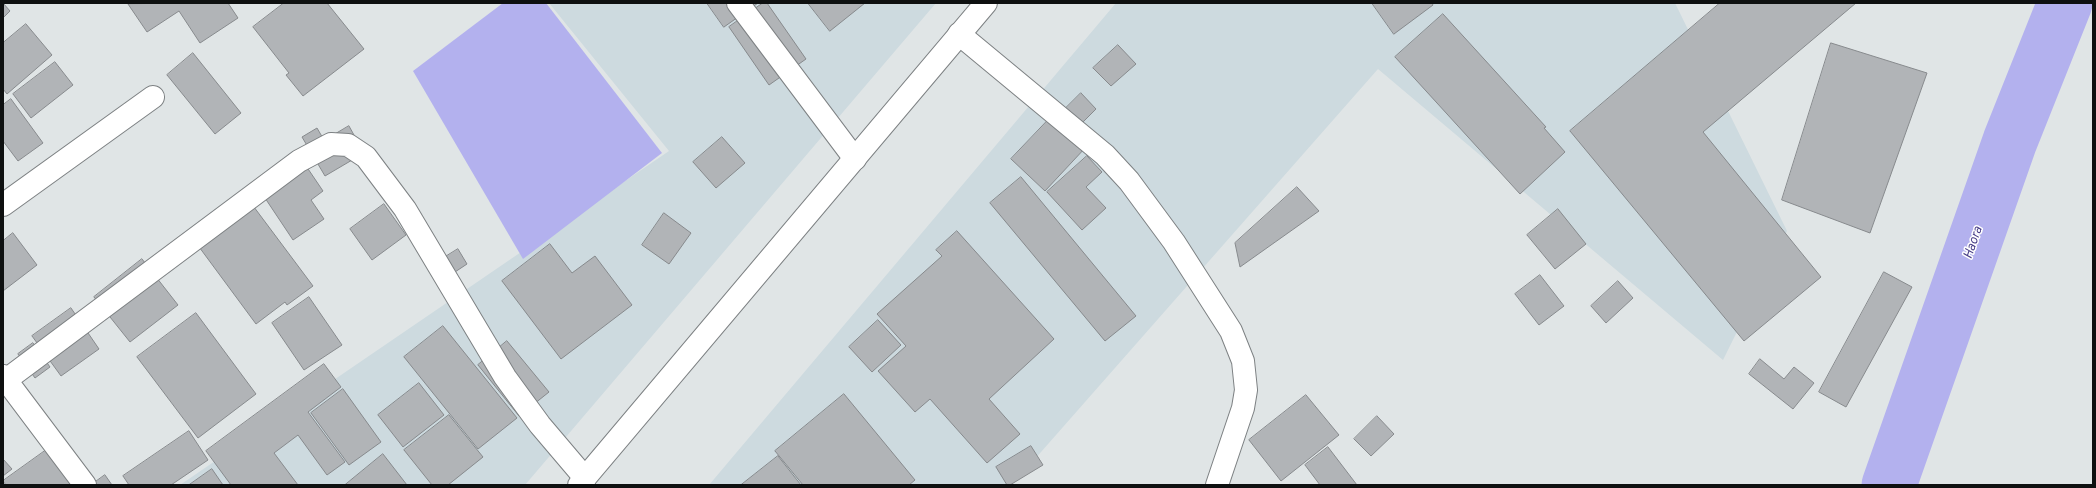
<!DOCTYPE html>
<html>
<head>
<meta charset="utf-8">
<style>
  body { margin:0 }
  #map { position:relative; width:2096px; height:488px; overflow:hidden; background:#e0e5e6; font-family:Overpass,sans-serif }
  canvas { display:block }
  .frame { position:absolute; inset:0; border:4px solid #0e1010; pointer-events:none }
</style>
</head>
<body>
<div id="map">
<canvas width="2096" height="488"></canvas>
<div class="frame"></div>
</div>
<script>
const ctx = document.querySelector('canvas').getContext('2d');
ctx.lineJoin = 'round';
function paint(path, color) { ctx.fillStyle = color; ctx.fill(path, 'evenodd'); }
function trace(path, color, width, dash) { ctx.strokeStyle = color; ctx.lineWidth = width; ctx.lineCap = dash ? 'butt' : 'round'; ctx.setLineDash(dash || []); ctx.stroke(path); }
function drawText(font, color, halo, rows, align = 'center') {
  ctx.font = font + ' Overpass,sans-serif'; ctx.lineWidth = 3; ctx.setLineDash([]); ctx.textBaseline = 'middle'; ctx.strokeStyle = halo; ctx.fillStyle = color; for (const [text, x, y, turn = 0] of rows) {
    ctx.save(); ctx.translate(x, y); ctx.rotate((+turn || 0) * Math.PI / 180); ctx.textAlign = isNaN(turn) ? turn : align; if (halo) ctx.strokeText(text, 0, 0); ctx.fillText(text, 0, 0); ctx.restore();
  }
}
paint(new Path2D(`
  M549 3H936L525 485H180L669 151Z
  M1116 3H1675L1787 231 1723 360 1378 69 1012 485H709Z`), '#cddadf');
paint(new Path2D(`
  M503 3H546L662 153 523 259 413 71Z`), '#b3b1ee');
trace(new Path2D(`
  M1889 485 2010 141 2065 3`), '#b3b1ee', 55);
const building = new Path2D(`
  M3 3 10 11 3 18Z
  M228 3 238 18 200 43 179 11 147 32 128 4Z
  M284 3H327L364 49 303 96 286 75 289 73 253 27Z
  M707 3H758L724 27Z
  M763 3H767L806 59 769 85 729 27Z
  M808 3H865L830 31Z
  M1372 3H1432L1433 5 1394 34Z
  M1720 3H1856L1703 132 1821 277 1744 341 1570 131Z
  M1443 14 1546 127 1544 128 1565 152 1520 194 1395 57Z
  M26 24 52 55 7 94 3 89V43Z
  M1831 43 1927 73 1870 233 1782 200Z
  M1118 45 1136 64 1111 86 1093 68Z
  M193 53 241 113 215 134 167 75Z
  M55 62 73 85 31 118 13 94Z
  M1081 93 1096 109 1080 125 1065 109Z
  M11 99 43 143 18 161 3 141V105Z
  M1052 116 1086 147 1045 191 1011 159Z
  M349 126 364 153 325 176 302 137 317 128 324 140Z
  M722 137 745 163 716 188 693 162Z
  M1087 156 1102 172 1086 187 1106 208 1082 230 1047 192Z
  M300 157 323 191 311 200 324 219 293 240 257 186Z
  M1021 177 1136 316 1105 341 990 203Z
  M1297 187 1319 211 1240 267 1235 243Z
  M242 191 313 286 287 305 285 302 256 324 188 232Z
  M384 204 406 235 372 260 350 229Z
  M1558 209 1586 244 1555 269 1527 235Z
  M664 213 691 233 669 264 642 245Z
  M957 231 1054 339 989 399 1020 434 987 463 930 399 915 412 878 371 906 346 877 314 942 256 936 250Z
  M13 233 37 265 3 291V241Z
  M550 244 572 273 595 256 632 305 561 359 502 281Z
  M458 249 467 264 452 274 442 259Z
  M142 259 178 305 130 342 94 297Z
  M1884 272 1912 287 1846 407 1819 392Z
  M1540 275 1564 306 1539 325 1515 294Z
  M1618 281 1633 298 1606 323 1591 306Z
  M309 297 342 345 304 370 272 323Z
  M71 308 99 349 61 376 32 336Z
  M196 313 256 394 198 438 137 357Z
  M878 320 901 345 872 372 849 347Z
  M443 326 517 418 478 449 404 357Z
  M507 341 549 392 519 416 478 365Z
  M33 343 50 367 35 378 18 354Z
  M1760 359 1784 379 1794 367 1814 383 1793 409 1749 374Z
  M324 364 341 387 308 412 345 462 327 475 298 435 274 453 298 485H231L206 451Z
  M419 383 444 415 403 447 378 415Z
  M343 389 381 442 349 465 311 413Z
  M844 394 915 480 909 485H803L775 451Z
  M1306 395 1339 435 1281 481 1249 440Z
  M449 415 483 457 448 485H432L404 450Z
  M1377 416 1394 434 1371 456 1354 439Z
  M189 431 208 460 171 485H129L123 476Z
  M56 443 84 485H6L3 481Z
  M1031 446 1043 465 1010 485H1007L996 467Z
  M1328 447 1357 485H1320L1305 465Z
  M383 454 407 485H345Z
  M778 456 801 485H741Z
  M3 459 12 469 3 476Z
  M212 469 223 485H189Z
  M105 475 112 485H91Z`);
paint(building, '#b1b4b7');
trace(building, '#878a8d', 1);
const minor = new Path2D(`
  M738 3 855 159
  M959 34 1105 155 1129 181 1174 242 1231 331 1243 361 1246 390 1243 408 1217 485
  M3 205 153 97
  M3 376 85 485
  M6 380 299 161 331 144 348 145 366 157 405 209 505 377 540 425 585 478`);
const major = new Path2D(`
  M579 485 986 3`);
trace(minor, '#7d8183', 24);
trace(major, '#7d8183', 24);
trace(minor, '#fff', 22);
trace(major, '#fff', 22);
drawText('italic 13px', '#493f88', '#fff', [
  ["Haora",1974,243,-71]
]);
</script>
</body>
</html>
